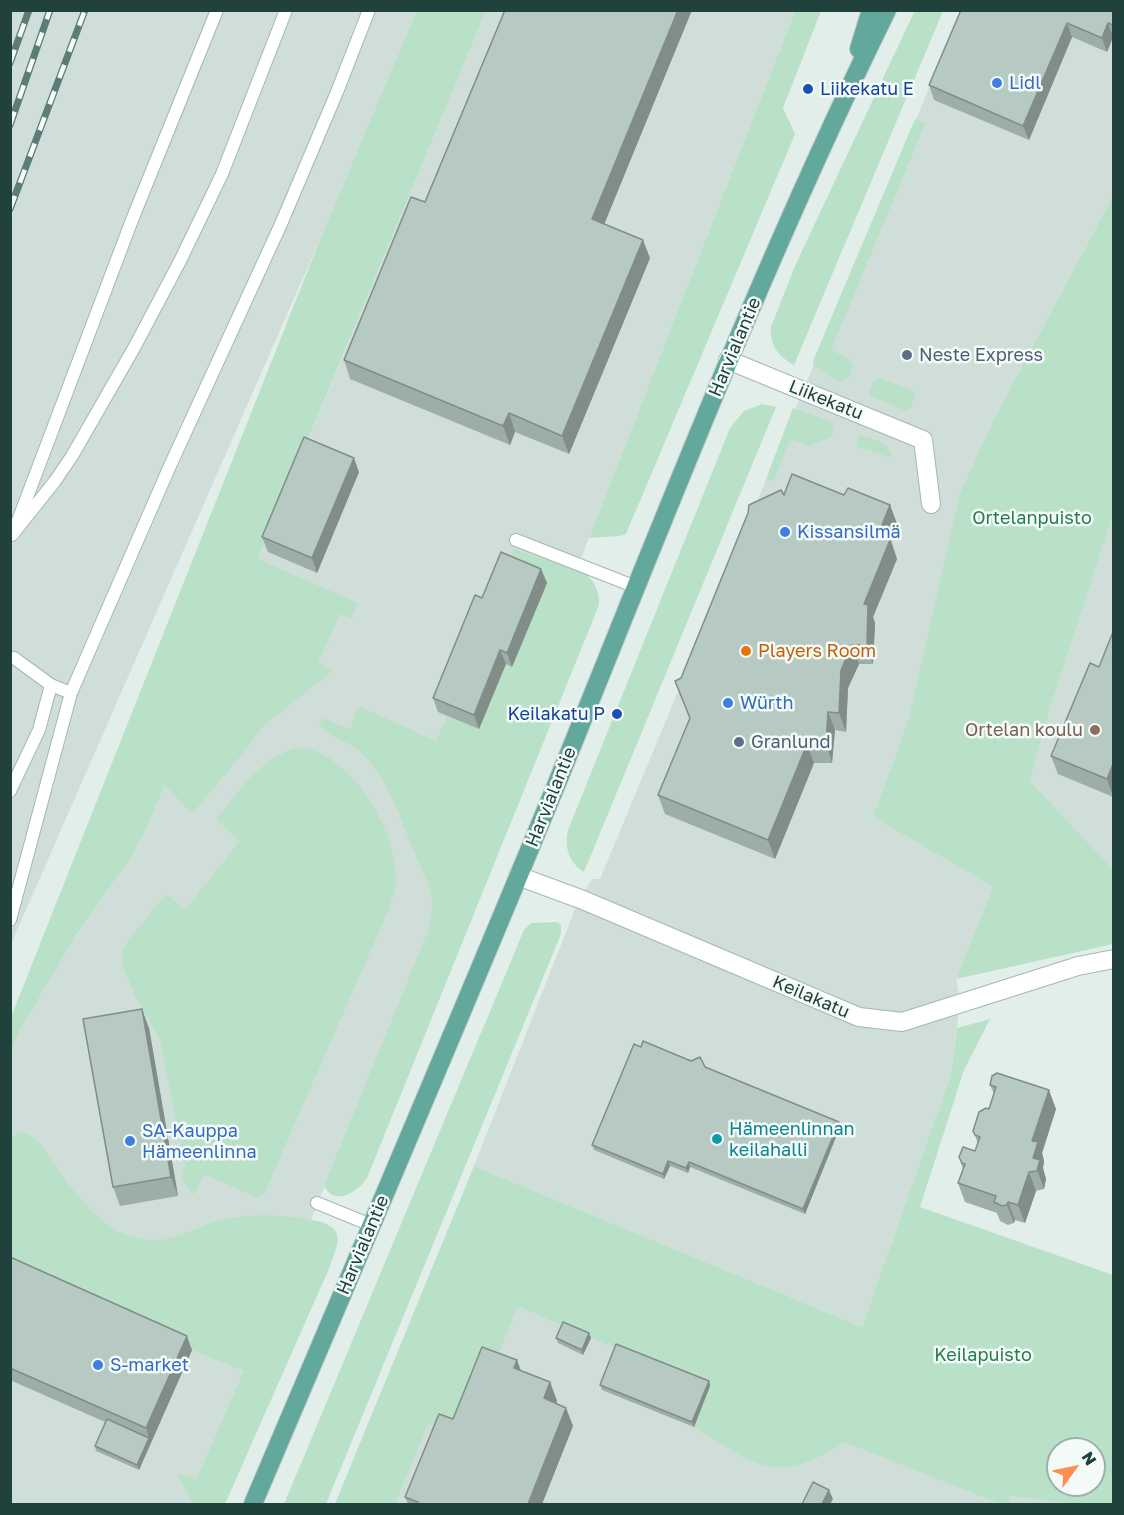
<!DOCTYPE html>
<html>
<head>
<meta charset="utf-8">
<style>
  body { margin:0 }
  #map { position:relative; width:1124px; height:1515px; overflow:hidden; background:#e2eeea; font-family:"Golos Text",sans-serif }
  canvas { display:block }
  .frame { position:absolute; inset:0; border:12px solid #20413c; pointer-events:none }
  .north { position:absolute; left:1046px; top:1437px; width:60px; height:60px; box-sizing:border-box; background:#f3faf7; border:2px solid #9fb0ac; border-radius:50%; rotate:57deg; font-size:16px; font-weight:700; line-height:24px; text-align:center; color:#20413c }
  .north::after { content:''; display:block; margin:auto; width:21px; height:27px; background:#ff8d4f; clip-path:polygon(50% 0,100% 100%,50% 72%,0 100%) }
</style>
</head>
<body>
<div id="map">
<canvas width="1124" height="1515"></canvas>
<div class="frame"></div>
<div class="north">N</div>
</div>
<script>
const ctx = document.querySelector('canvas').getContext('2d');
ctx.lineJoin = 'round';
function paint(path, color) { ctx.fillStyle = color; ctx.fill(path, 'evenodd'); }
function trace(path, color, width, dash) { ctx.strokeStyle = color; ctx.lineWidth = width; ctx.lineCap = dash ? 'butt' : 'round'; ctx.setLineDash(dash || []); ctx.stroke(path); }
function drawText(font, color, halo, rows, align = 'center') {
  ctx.font = font + ' "Golos Text",sans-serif'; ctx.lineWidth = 5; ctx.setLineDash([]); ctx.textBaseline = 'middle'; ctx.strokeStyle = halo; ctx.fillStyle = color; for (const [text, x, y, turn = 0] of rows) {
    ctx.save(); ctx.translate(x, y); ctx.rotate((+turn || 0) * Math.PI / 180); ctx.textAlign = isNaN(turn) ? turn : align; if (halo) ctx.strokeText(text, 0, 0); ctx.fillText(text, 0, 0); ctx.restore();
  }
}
paint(new Path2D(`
  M11 11H420L11 944Z
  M486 11H795L589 538 261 1342 225 1504H11V1027L129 861 143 836 195 714 284 572 258 560Z
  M961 11H1113V196L996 415 909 718 873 817 993 887 956 979 960 1002 951 1074 862 1327 474 1166 579 899 592 879H600Z
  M1113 515V869L1030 781 1049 712Z
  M441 1247 1009 1496 1072 1504H335Z`), '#d0ded9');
paint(new Path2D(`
  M915 10 943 11 794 365C779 357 769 345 771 327L795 266Z
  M417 11H486L258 559 358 603 351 619 340 614 318 663 332 671 262 727 248 747 192 814 165 785 143 836 129 861 76 935 19 1031 11 1050V1017L319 242Z
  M795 11H821L783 108 795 134 626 534 619 536 589 538Z
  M915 119 925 124 831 350 848 358 853 365 850 376 842 382 838 381 814 366 813 361Z
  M1113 196V515L1049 712 1030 781 1113 869V944L956 979 993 887 873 817 909 718 960 493 996 415Z
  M880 378 914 391 915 398 909 410 906 411 871 396 869 393C870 387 873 380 880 378Z
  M762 404 776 407 584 872C569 863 564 847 568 830L730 428 744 411Z
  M793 408 829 421 833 425 834 432 830 437 809 446 793 440 789 442 774 481 766 479Z
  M859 435C872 439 891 442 892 458L856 446Z
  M513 549 584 572C594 581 600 591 599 605L367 1178C358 1192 335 1207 324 1186L428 931C430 921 433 910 432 899 429 883 421 867 414 852 400 818 387 775 359 751 349 741 324 737 319 722L324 718 350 730 355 713 361 707 436 741 447 716 479 729 506 664 513 667 507 567Z
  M300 747C353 754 399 833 396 884 395 893 390 902 388 911L264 1194 256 1197 205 1175 193 1195 182 1179 185 1164 160 1040 135 996 123 966 122 954 127 942 166 894 185 910 240 841 216 819C241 790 261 756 300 747Z
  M558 922 561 926V934L326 1504H284L524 930 531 923Z
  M990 1019 964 1070 920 1207 1113 1275V1504H1072L1009 1496 1011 1504H1001L844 1442C775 1488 756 1464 694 1427L710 1385 591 1338 518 1306 493 1367 445 1432 428 1424 395 1504H335L474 1166 862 1327 951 1074 957 1028ZM1058 1449H1094V1485H1058Z
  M22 1132C37 1135 43 1148 51 1160 76 1194 104 1238 151 1240 176 1241 199 1226 222 1220 250 1213 279 1215 308 1219 348 1226 340 1240 328 1271L225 1504H194L178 1477 181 1474 197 1479 244 1371 192 1350 11 1269 10 1139 16 1134Z`), '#b9e1c8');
const service = new Path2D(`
  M16 526 132 220 217 10
  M12 535 55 481 72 456 134 348 180 261 222 174 286 10
  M516 540 636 587
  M14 658 51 685 71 693
  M10 791 39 730 51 685
  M10 920 71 693 169 468 281 224 337 92 369 10
  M317 1203 371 1225`);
const minor = new Path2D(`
  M728 360 923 440 931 504
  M518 876 583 900 859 1017 902 1022 1078 966 1114 959`);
const primary = new Path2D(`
  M859 49 871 10
  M253 1504C355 1264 458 1024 557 783 662 524 763 262 887 10`);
trace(service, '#a4b7b2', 14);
trace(minor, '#a4b7b2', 20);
trace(primary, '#c1cac8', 20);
trace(service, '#fff', 12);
trace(minor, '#fff', 18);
trace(primary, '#62a89d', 18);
const rail = new Path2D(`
  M10 63 29 10
  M10 125 50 10
  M10 209 85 10`);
trace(rail, '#5b7c77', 7);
trace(rail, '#f3faf7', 4.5, [14]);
paint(new Path2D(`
  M505 10H692L604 224 650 258 569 454 515 432 510 445 350 379 344 360 425 202Z
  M961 10H1113V37L1107 52 1072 37 1029 140 934 100 929 85Z
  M359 472 317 573 268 552 262 537Z
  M784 495H844L890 505 897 524 891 541 897 559 873 617 875 623 873 664H859L848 688 846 732 835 730 832 763H814L775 859 665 814 658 795 690 720 675 681 681 678Z
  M541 569 547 583 512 667 506 664 479 729 438 712 433 698 482 598Z
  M1113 632V797L1058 774 1051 756 1099 667Z
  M149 1028 178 1196 120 1206 113 1187Z
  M641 1047 705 1067 840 1127 805 1214 690 1167 688 1173 670 1166 664 1179 594 1150 592 1145Z
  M990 1085 1056 1109 1042 1153 1044 1161 1043 1168 1046 1179 1044 1189 1036 1191 1025 1223 1015 1220 1014 1223 1008 1225 1000 1221 997 1213 965 1202 958 1183 963 1169 959 1157 975 1151 978 1143 973 1131 989 1109 994 1094Z
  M10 1257 192 1350 139 1470 96 1451 95 1446 105 1422 10 1380Z
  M589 1333 591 1338 583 1355 558 1343 556 1338Z
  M517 1360 520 1370 550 1382 557 1401 556 1403 566 1408 573 1426 542 1504H408L405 1497 453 1419Z
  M709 1381 710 1386 694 1427 602 1390 600 1385Z`), '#9dada8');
paint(new Path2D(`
  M678 10H692L599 237 592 219Z
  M1067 23 1072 37 1029 140 1023 126Z
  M1108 23 1113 37 1107 52 1102 38Z
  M643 240 650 258 569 454 562 436Z
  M509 413 515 432 510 445 503 426Z
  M354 458 359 472 317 573 312 558Z
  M890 505 897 524 891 541 897 559 873 617 875 623 873 664 867 645 864 604 878 535Z
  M541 569 547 583 512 667 507 653Z
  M852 645 859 664 848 688 846 732 839 713 841 670Z
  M500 650 506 664 479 729 474 715Z
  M828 712 835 730 832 763 826 744Z
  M807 744 814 763 775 859 768 840Z
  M1113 764V796L1107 779Z
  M142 1009 149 1028 178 1196 171 1177Z
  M1049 1090 1056 1109 1042 1153 1044 1161 1043 1168 1046 1179 1044 1189 1033 1158 1032 1141Z
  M839 1122 840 1127 805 1214 803 1209Z
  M668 1161 670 1166 664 1179 663 1174Z
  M689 1162 690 1167 688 1173 686 1168Z
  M1029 1172 1036 1191 1025 1223 1018 1205Z
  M1008 1202 1015 1220 1014 1223 1007 1205Z
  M589 1333 591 1338 583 1355 582 1350Z
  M187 1336 192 1350 139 1470 137 1465 149 1438 146 1428Z
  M517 1360 524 1379 514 1368Z
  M709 1381 710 1386 694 1427 692 1422Z
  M550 1382 557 1401 550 1417 544 1398Z
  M566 1408 573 1426 542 1504H528Z
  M829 1490 833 1499 830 1504H822Z`), '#808d88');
const building = new Path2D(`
  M505 10H678L592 219 643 240 562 436 509 413 503 426 344 360 411 197 425 202Z
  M961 10H1113V25L1108 23 1102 38 1067 23 1023 126 929 85Z
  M304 437 354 458 312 558 262 537Z
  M792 474 844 495 848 488 890 505 878 535 890 540 864 604 868 605 867 645H852L841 670 839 713 828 712 826 744H807L768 840 658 795 690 718 675 681 681 678 748 513 749 505 781 490 784 495Z
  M501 552 541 569 507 653 500 650 474 715 433 698 475 595 482 598Z
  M1113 632V764L1107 779 1051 756 1090 663 1099 667Z
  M142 1009 171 1177 113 1187 83 1019Z
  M643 1041 691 1061 700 1057 705 1067 839 1122 803 1209 689 1162 686 1168 668 1161 663 1174 592 1145 634 1044 641 1047Z
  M997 1073 1049 1090 1032 1141 1038 1142 1033 1158 1040 1160 1037 1171 1029 1172 1018 1205 1008 1202 1007 1205 1002 1206 994 1202 996 1196 958 1183 965 1164 962 1163 959 1157 963 1147 975 1151 980 1137 975 1135 973 1131 979 1112 986 1108 989 1109 996 1087 990 1085 992 1076Z
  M10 1257 187 1336 146 1428 10 1368Z
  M563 1322 589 1333 582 1350 556 1338Z
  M616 1344 709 1381 692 1422 600 1385Z
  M482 1347 517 1360 514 1368 550 1382 544 1398 566 1408 528 1504H417L418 1502 405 1497 439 1414 453 1419Z
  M107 1419 149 1438 137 1465 95 1446Z
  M813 1482 829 1490 822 1504H802Z`);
paint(building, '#b7c9c3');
trace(building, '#808d88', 1.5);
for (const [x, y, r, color] of [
  [997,83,6,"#3f7fe0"],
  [808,89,6,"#1a4fb4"],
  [907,355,6,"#5c6f8a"],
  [785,532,6,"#3f7fe0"],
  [746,651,6,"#e8710a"],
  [728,703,6,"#3f7fe0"],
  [617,714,6,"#1a4fb4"],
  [1095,730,6,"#8d6e63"],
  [739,742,6,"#5c6f8a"],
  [717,1139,6,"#0f9aa8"],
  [130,1141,6,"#3f7fe0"],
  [98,1365,6,"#3f7fe0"]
]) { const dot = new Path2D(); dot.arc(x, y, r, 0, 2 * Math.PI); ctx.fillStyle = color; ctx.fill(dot); trace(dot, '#f3faf7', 2); }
drawText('18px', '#366cbe', '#f3faf7', [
  ["Lidl",1009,83],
  ["Kissansilmä",797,532],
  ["Würth",740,703],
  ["SA-Kauppa",142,1131],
  ["Hämeenlinna",142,1152],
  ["S-market",110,1365]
], 'left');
drawText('18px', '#164399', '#f3faf7', [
  ["Liikekatu E",820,89],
  ["Keilakatu P",605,714,"right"]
], 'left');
drawText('18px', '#20413c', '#f3faf7', [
  ["Harvialantie",735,347,-67],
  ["Liikekatu",826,400,22],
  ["Harvialantie",551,797,-68],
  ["Keilakatu",811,997,23],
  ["Harvialantie",363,1245,-67]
]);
drawText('18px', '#4e5e75', '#f3faf7', [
  ["Neste Express",919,355],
  ["Granlund",751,742]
], 'left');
drawText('18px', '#267c50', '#f3faf7', [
  ["Ortelanpuisto",1032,518],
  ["Keilapuisto",983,1355]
]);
drawText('18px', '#c56008', '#f3faf7', [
  ["Players Room",758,651]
], 'left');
drawText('18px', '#785e54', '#f3faf7', [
  ["Ortelan koulu",1083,730]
], 'right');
drawText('18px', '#0d838f', '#f3faf7', [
  ["Hämeenlinnan",729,1129],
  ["keilahalli",729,1150]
], 'left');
</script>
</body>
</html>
